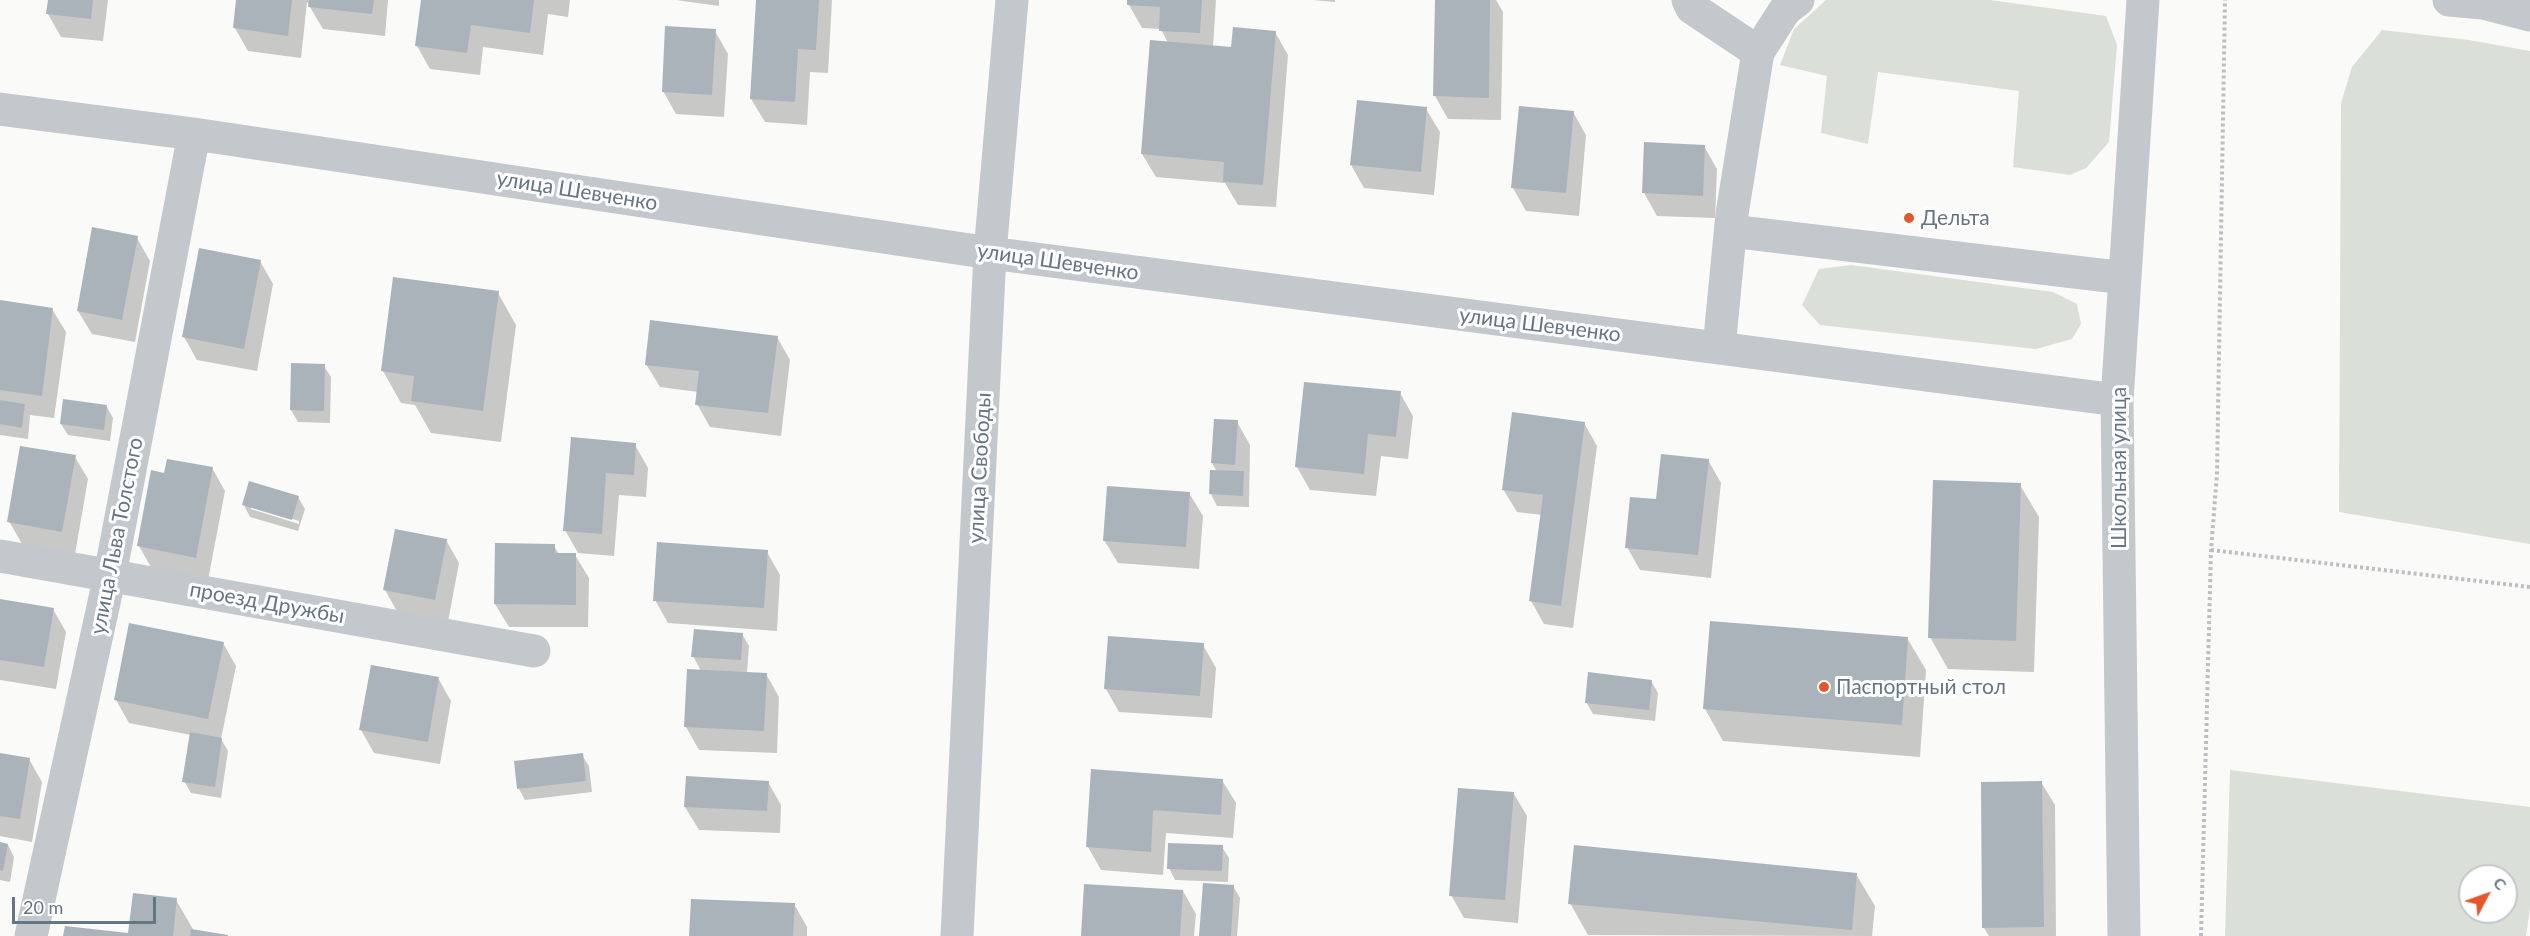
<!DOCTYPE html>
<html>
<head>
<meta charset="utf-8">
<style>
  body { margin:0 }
  #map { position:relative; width:2530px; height:936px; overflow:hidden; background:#fafaf8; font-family:Lato,sans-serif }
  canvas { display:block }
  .north { position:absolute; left:2458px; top:864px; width:60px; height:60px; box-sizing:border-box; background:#fff; border:2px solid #c1c8cd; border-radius:50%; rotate:49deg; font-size:16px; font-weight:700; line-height:24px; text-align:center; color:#657683 }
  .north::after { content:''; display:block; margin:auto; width:21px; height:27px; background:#e4572e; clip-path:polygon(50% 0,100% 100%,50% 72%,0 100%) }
  .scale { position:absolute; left:12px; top:897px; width:144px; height:27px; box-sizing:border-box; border:3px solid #657683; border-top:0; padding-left:8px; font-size:18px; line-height:21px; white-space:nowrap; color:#657683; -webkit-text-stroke:4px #fff; paint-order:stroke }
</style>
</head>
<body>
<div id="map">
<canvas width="2530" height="936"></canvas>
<div class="north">С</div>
<div class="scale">20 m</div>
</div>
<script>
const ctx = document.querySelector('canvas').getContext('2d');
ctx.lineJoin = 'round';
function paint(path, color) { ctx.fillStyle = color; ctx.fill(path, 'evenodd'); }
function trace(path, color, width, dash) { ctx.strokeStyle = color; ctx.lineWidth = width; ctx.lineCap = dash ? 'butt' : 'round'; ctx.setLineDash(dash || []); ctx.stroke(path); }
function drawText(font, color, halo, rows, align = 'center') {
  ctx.font = font + ' Lato,sans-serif'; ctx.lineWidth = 6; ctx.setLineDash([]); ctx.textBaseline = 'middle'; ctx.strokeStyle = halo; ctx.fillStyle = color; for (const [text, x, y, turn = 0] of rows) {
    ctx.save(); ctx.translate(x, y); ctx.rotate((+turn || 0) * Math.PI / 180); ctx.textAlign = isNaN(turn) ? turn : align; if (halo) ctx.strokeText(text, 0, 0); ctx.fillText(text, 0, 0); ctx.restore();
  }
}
paint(new Path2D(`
  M1826 0H1990L2106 16 2117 45 2109 142 2086 168 2070 175 2013 167 2019 91 1878 72 1868 144 1821 133 1827 76 1780 65 1794 29Z
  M2382 30 2469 40 2530 51V544L2339 512 2341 103 2352 67Z
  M1851 265 2053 292 2077 304 2081 324 2072 339 2036 349 1820 325 1802 305 1819 269Z
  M2230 770 2530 807V908L2526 936H2225ZM2470 876H2506V912H2470Z`), '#dadfd7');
paint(new Path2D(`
  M50 0H108L103 41 61 37 48 14Z
  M238 0H388L385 36 323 29 307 2 301 58 248 51 235 28Z
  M423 0H570L568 17 548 14 543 55 483 47 480 75 430 69 417 46Z
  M676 0H719V6Z
  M757 0H832L828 73 810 72 807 125 765 122 751 99Z
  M1129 0H1216L1213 47 1233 49 1275 32 1288 55 1276 207 1238 205 1225 183 1156 177 1142 154 1168 43 1161 29 1142 28 1129 5Z
  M1313 0H1335V2Z
  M1437 0H1496L1503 12 1501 120 1448 119 1435 96Z
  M715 31 728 54 724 117 676 114 663 91Z
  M1426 109 1440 132 1434 195 1364 188 1351 165Z
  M1573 112 1586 135 1579 216 1526 211 1513 188Z
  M1704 146 1717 169 1715 218 1657 216 1644 193Z
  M137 238 150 261 135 342 92 334 78 311Z
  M260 261 273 284 257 371 197 360 184 337Z
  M498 293 516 325 501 442 431 433 415 405 401 403 383 371Z
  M0 301 52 309 66 332 54 418 30 415 28 439 0 435Z
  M777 337 790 360 781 436 710 427 697 404 698 392 660 387 646 364Z
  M292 365 324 366 331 377 330 423 298 422 291 410Z
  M1400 393 1413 416 1408 459 1381 456 1376 496 1310 490 1297 467Z
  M107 407 113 418 110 441 68 435 61 424Z
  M1215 420 1237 422 1250 445 1249 507 1217 506 1211 494 1217 472 1212 463Z
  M1584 423 1597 446 1573 628 1544 624 1531 601 1542 515 1517 512 1503 489Z
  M572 439 635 445 648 468 646 497 619 495 614 556 578 553 565 530Z
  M75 457 88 479 75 554 22 544 9 521Z
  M1708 460 1721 483 1711 578 1640 570 1627 547 1657 501Z
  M212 468 225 491 208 580 152 569 139 546Z
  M2020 485 2039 517 2034 672 1948 669 1930 637Z
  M1189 493 1203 516 1199 569 1118 563 1104 540Z
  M298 497 305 509 298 531 250 517 244 505ZM251 506 299 521V524L251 509Z
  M446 540 459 563 448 622 398 613 385 590Z
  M554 546 559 554 575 555 589 578 588 627H509L495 604Z
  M767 552 780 575 777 631 668 623 655 600Z
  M0 601 53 609 66 632 56 689 0 680Z
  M742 634 749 646 747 673 766 674 779 697 777 753 699 750 686 727 701 671 693 656Z
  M1907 638 1926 670 1920 757 1723 741 1705 709Z
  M223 643 236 666 221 739 228 751 221 798 191 793 184 781 191 735 129 723 116 700Z
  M1203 645 1216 668 1212 718 1119 712 1106 689Z
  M438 678 451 701 440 764 374 753 361 730Z
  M1651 681 1658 693 1655 721 1593 714 1586 702Z
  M0 755 29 759 42 782 32 842 0 836Z
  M582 755 589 766 592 792 525 800 519 789Z
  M1093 771 1222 780 1236 803 1233 838 1166 833 1163 875 1101 870 1088 847Z
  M768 782 781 805 780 833 699 830 685 807Z
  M2041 782 2055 805 2056 936H1989L1984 928Z
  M1514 794 1527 816 1518 923 1464 918 1451 895Z
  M0 844 8 845 14 857 10 882 0 880Z
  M1222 847 1229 858 1228 882 1175 880 1169 868Z
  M1856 874 1875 906 1872 936 1588 935 1570 903Z
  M1233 886 1240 898 1237 936H1201Z
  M1183 891 1196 914 1194 936H1082Z
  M176 900 194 931 227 936H65L129 935Z
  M794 904 807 927V936H691Z`), '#0003');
paint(new Path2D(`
  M48 0H93L91 19 46 14Z
  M236 0H292L288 36 233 28Z
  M309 0H374L372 14 308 7Z
  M421 0H534L530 33 471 25 467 53 415 46Z
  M756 0H819L816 50 798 49 795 102 750 99Z
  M1127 0H1202L1200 33 1159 31 1160 7 1127 5Z
  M1435 0H1490L1489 98 1433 96Z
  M665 26 716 29 712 95 662 92Z
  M1233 27 1276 31 1263 185 1223 182 1224 162 1141 154 1150 40 1231 47Z
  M1357 100 1427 107 1421 172 1350 165Z
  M1519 106 1574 111 1566 193 1511 188Z
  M1644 142 1705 145 1703 196 1642 193Z
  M92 227 138 236 122 320 77 311Z
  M199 248 261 260 244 349 182 337Z
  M393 277 499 291 483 411 411 401 414 376 381 371Z
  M0 300 53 308 42 396 0 390Z
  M650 320 778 336 768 413 695 405 699 371 645 365Z
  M291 363 325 364 324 411 290 410Z
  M1304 382 1401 391 1396 437 1368 434 1364 474 1295 467Z
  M63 399 107 405 104 430 60 424Z
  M0 400 25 404 22 428 0 424Z
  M1512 412 1585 422 1561 606 1529 601 1543 495 1502 490Z
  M1214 419 1238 420 1235 465 1211 463Z
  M571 437 636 443 634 475 606 473 602 534 563 531Z
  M20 446 76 455 62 532 7 522Z
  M1661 454 1709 459 1698 555 1625 548 1630 497 1656 499Z
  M167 459 213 467 196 558 137 546 151 470 164 473Z
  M1210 470 1244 471 1243 496 1209 494Z
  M1933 480 2021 483 2016 641 1928 638Z
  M249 481 299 496 292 520 242 505Z
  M1107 486 1190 492 1186 547 1103 541Z
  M395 529 447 539 435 600 383 590Z
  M657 542 768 550 764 608 653 601Z
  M495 543 555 544V553H576V605L494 604Z
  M0 599 54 608 44 667 0 660Z
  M1710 621 1908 637 1902 725 1703 709Z
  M129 623 224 642 208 719 114 700Z
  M694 629 743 633 741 660 691 657Z
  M1108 636 1204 643 1200 696 1104 689Z
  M371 665 439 677 428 742 359 730Z
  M687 669 767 673 764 731 684 727Z
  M1588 672 1652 680 1649 710 1585 703Z
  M190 732 222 738 215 787 182 782Z
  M0 753 30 758 20 819 0 816Z
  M583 753 586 781 517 789 514 761Z
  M1091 769 1223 779 1221 815 1153 810 1151 852 1086 847Z
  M686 776 769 781 767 811 684 807Z
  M2042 781 2044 927 1982 928 1981 782Z
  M1458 788 1514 792 1505 900 1449 896Z
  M0 842 8 844 3 871 0 870Z
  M1168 843 1223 845 1222 871 1167 869Z
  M1574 845 1857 873 1852 930 1568 904Z
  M1203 883 1234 885 1231 936H1199Z
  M1084 884 1183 890 1180 936H1081Z
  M133 893 177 898 173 936H63L65 926 128 933Z
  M691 899 795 903 793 936H689Z
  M191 929 228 935V936H190Z`), '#aab3b9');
trace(new Path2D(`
  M2211 550 2530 587
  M2201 936 2211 550 2217 474 2225 0`), '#bbbfc2', 4, [3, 3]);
trace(new Path2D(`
  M1688 0 1692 8 1758 52
  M2449 0 2483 3 2530 15
  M0 109 194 134 990 253 2117 400
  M1731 231 2125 278
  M1719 348 1732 214 1758 52 1785 10 1798 0
  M0 556 534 651
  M31 936 110 575 194 134
  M957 936 990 253 1012 0
  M2124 936 2117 400 2143 0`), '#c3c8cc', 33);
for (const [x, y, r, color] of [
  [1909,218,6,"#e4572e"],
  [1824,687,6,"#e4572e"]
]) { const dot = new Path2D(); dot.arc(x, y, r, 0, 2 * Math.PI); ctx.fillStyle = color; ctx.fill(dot); trace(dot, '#fff', 2); }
drawText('21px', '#657683', '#fff', [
  ["улица Шевченко",577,191,9],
  ["улица Шевченко",1058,262,8],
  ["улица Шевченко",1540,325,7],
  ["улица Свободы",980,468,-87],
  ["Школьная улица",2119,468,-90],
  ["улица Льва Толстого",117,536,-79],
  ["проезд Дружбы",267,603,10]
]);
drawText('21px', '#657683', '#fff', [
  ["Дельта",1921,218],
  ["Паспортный стол",1836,687]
], 'left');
</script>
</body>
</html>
